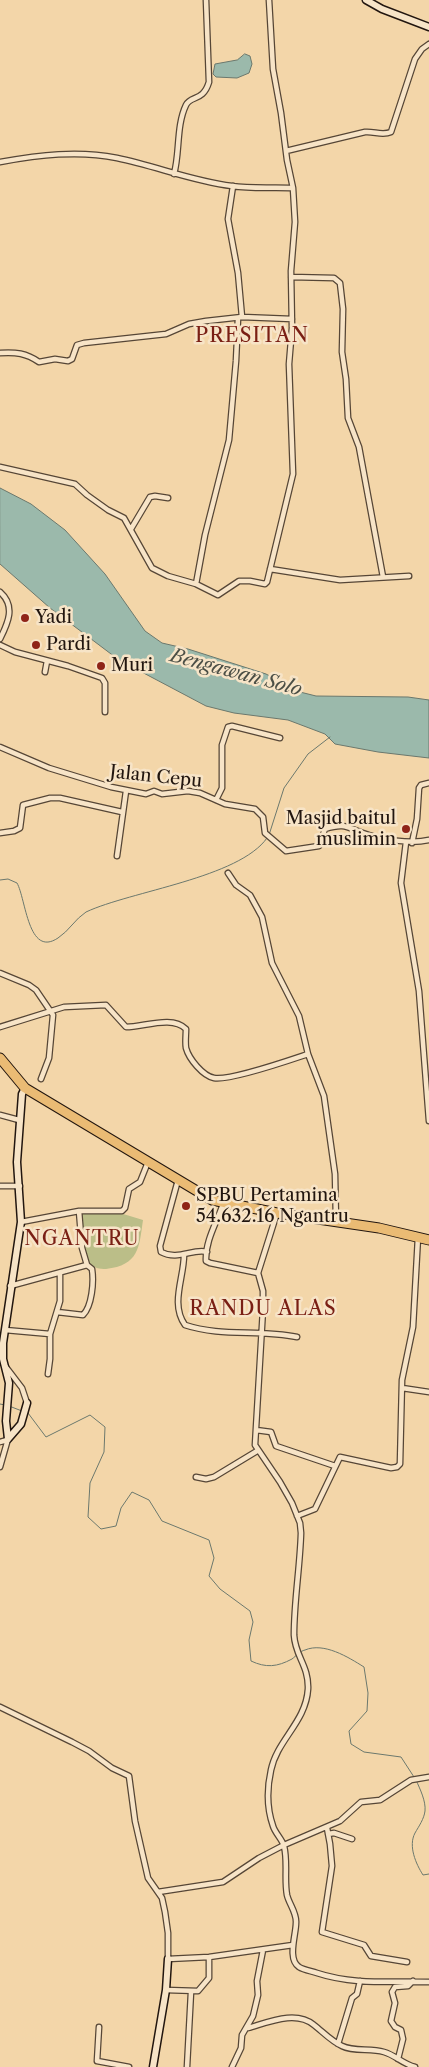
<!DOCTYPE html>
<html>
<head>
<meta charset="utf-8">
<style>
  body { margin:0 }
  canvas { display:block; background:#f3d6a9 }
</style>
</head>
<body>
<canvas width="429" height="2067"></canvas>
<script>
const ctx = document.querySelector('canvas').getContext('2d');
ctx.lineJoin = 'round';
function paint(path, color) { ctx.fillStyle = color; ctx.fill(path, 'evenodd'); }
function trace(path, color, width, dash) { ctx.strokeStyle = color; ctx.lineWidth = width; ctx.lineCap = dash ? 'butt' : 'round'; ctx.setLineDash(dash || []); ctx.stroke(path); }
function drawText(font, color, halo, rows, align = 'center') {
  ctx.font = font + ' "Libre Caslon Text",serif'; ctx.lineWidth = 5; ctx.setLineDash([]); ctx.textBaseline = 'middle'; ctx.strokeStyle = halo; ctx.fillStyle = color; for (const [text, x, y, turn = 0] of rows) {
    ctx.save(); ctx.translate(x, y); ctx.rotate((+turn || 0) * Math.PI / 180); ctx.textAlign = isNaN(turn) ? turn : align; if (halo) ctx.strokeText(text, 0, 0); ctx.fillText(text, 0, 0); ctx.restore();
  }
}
paint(new Path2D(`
  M81 1213H120L143 1220C139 1248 139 1265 106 1269 100 1269 93 1268 89 1263 83 1252 83 1226 81 1213Z`), '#bbbe88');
const water = new Path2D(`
  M245 54 250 56 252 64 249 73 237 78 216 77 213 74 215 64 237 60Z
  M0 488 31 504 65 530 105 574 145 631 162 643 188 649 266 674 300 692 316 696 408 697 429 700V758L378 752 335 744 325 734 288 720 234 713 206 706 119 660 50 608 0 564Z`);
paint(water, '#9bb9ab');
trace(water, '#6b786d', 1);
trace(new Path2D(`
  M269 835 284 788 308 754 330 737
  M0 880 8 879 17 883C26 899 28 958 58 938 69 931 75 919 86 912 131 891 239 878 267 838
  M0 1404 5 1405
  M9 1406 22 1411
  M28 1413 46 1437 90 1415 105 1427 104 1452 90 1483 88 1517 101 1529 116 1526 121 1508 132 1492 149 1500 162 1521 209 1540 214 1558 209 1576 220 1589 250 1611 253 1622 249 1640 251 1661C266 1668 277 1667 292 1659 296 1656 300 1651 305 1650 324 1642 348 1657 364 1667L368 1693 367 1711 349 1731 351 1744 364 1752 401 1757 414 1777
  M416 1780C420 1789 426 1801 425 1811 424 1819 419 1826 415 1833 408 1846 416 1864 423 1875L429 1874`), '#6b786d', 1);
const street = new Path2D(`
  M286 151 365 132C374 131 382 136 391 132L415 59 422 49 429 44
  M0 162C39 155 78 150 117 158 156 166 192 181 232 186 252 189 273 187 293 188
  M174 174C180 153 176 126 186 105 191 95 203 102 209 82L206 0
  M233 186 228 219 238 273 242 317
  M291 277 334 278 340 283 343 309 342 352 346 379 348 418 359 447 383 577
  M0 353C16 352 26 353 39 362L55 359 68 361 72 359 77 345 84 343 166 334 189 324 206 321 242 317 292 319
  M0 467 75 484 87 495 108 510 124 518 152 568 168 576 196 584 218 595 239 581H250L265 584 267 582 293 474 289 364 292 328 291 271 295 222 293 188 287 160 281 113 273 69 269 0
  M131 529 150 497 155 496 168 498
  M270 569 340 580 409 576
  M196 584 205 535 229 440 236 361 238 318
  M0 592C16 606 8 623 0 639
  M0 645 15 652 68 666 102 678 105 683V712
  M45 672 47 661
  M0 747 49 768 111 787 146 794 154 791 162 794 188 791 200 793 225 804 255 809 263 817 265 833 286 851 319 846 325 829C345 823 346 827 363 833 381 840 411 844 429 840
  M216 800 222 788V745L228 727 232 726 280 738
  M0 833 14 831 20 828 23 805 50 798H60L122 812
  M406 842 401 883 419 991 429 1121
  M412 843 417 819 419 788 421 785 429 783
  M117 856 126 791
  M228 873 236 885 250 895 262 917 272 963 299 1016 308 1054 324 1096 335 1174 336 1221
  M0 973 29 985 36 990 53 1015 49 1058 41 1079
  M0 1027 64 1007 106 1005 126 1027C144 1027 172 1015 186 1029 186 1035 185 1042 186 1048 189 1059 203 1076 214 1078 230 1081 290 1060 308 1054
  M0 1115 19 1120
  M178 1180 160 1246 161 1252C178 1261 193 1248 207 1252
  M0 1186H20
  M223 1204C217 1222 205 1241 206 1261L210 1263 258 1273
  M277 1213 258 1273 263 1291V1309L255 1445 280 1482 292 1503 300 1523 301 1533C300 1567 294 1601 294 1635 295 1656 309 1666 308 1689 306 1722 277 1740 271 1770 267 1788 267 1809 273 1826 275 1833 282 1839 284 1846 288 1862 284 1879 287 1895 289 1904 297 1913 296 1923 296 1935 287 1959 299 1967 304 1970 311 1971 317 1973 353 1985 391 1981 429 1982
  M21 1222 79 1211H122L125 1208 129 1189 140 1182 148 1162
  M184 1255C184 1278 170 1304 185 1325 221 1337 260 1329 297 1337
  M10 1286 87 1265
  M57 1312 83 1315C92 1306 94 1282 92 1269L87 1265 82 1248 79 1211
  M5 1330 50 1334
  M6 1367 22 1388 27 1403
  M48 1374 50 1359V1334L60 1301V1273
  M402 1388 429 1392
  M256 1430 271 1432 276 1446 335 1466
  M0 1442 7 1440
  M0 1467 8 1439
  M196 1477 206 1479 214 1477 257 1451
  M297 1516 315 1509 340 1457 391 1468 397 1467 400 1464 402 1380 413 1327 418 1237
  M0 1707 72 1742 89 1751 112 1768 129 1776 135 1821 148 1878 162 1898 165 1912 168 1933V1959L209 1957 293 1945
  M327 1828 330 1844 332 1866 322 1932 364 1945 371 1956 407 1962
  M328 1834 334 1833 352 1839
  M158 1892 223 1882 259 1858 284 1845 340 1821 361 1802 380 1800 411 1780 429 1777
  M166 1990 198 1991 209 1978V1957
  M99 2027 97 2061 129 2067
  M248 2028C269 2022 296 2010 314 2025 323 2032 331 2041 342 2046 354 2052 370 2048 384 2052 395 2055 403 2064 415 2067
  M338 2044 352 1998 357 1994 360 1981
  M398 2059 403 2039 401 2030 395 2027 391 2021 395 2003 392 1992 395 1987 408 1986 413 1981
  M187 2067 191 1992
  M232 2067 241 2048 242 2035 253 2016 258 1995 257 1981 263 1950`);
const secondary = new Path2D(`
  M366 0 382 9 429 27
  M8 1439 6 1421 9 1383 3 1359V1343L21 1222 17 1162 22 1094 25 1088
  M8 1439 21 1424 27 1403
  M153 2067 166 1990 168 1959`);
const highway = new Path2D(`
  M0 1058 25 1088 212 1200 277 1213 379 1228 429 1240`);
trace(street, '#564636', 7);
trace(secondary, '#22160f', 9);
trace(highway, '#22160f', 11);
trace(street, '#f7e4c7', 4.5);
trace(secondary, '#f7e4c7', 6);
trace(highway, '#eabb74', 9);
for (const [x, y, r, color] of [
  [25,618,5,"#8f2418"],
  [36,645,5,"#8f2418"],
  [101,666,5,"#8f2418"],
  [406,829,5,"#8f2418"],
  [186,1206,5,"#8f2418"]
]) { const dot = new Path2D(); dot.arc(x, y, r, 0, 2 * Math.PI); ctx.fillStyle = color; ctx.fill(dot); trace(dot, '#f7e4c7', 2); }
drawText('18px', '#22160f', '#f7e4c7', [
  ["Yadi",35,618],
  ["Pardi",46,645],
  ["Muri",111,666],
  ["Masjid baitul",396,819,"right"],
  ["muslimin",396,840,"right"],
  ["SPBU Pertamina",196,1196],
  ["54.632.16 Ngantru",196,1217]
], 'left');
drawText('18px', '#22160f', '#f7e4c7', [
  ["Jalan Cepu",156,777,6]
]);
drawText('italic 19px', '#4c4f46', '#f7e4c7', [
  ["Bengawan Solo",236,673,15]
]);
ctx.letterSpacing = '1px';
drawText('20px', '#7a1f14', '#f7e4c7', [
  ["PRESITAN",252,336],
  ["NGANTRU",82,1239],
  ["RANDU ALAS",263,1309]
]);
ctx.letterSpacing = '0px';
</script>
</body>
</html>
